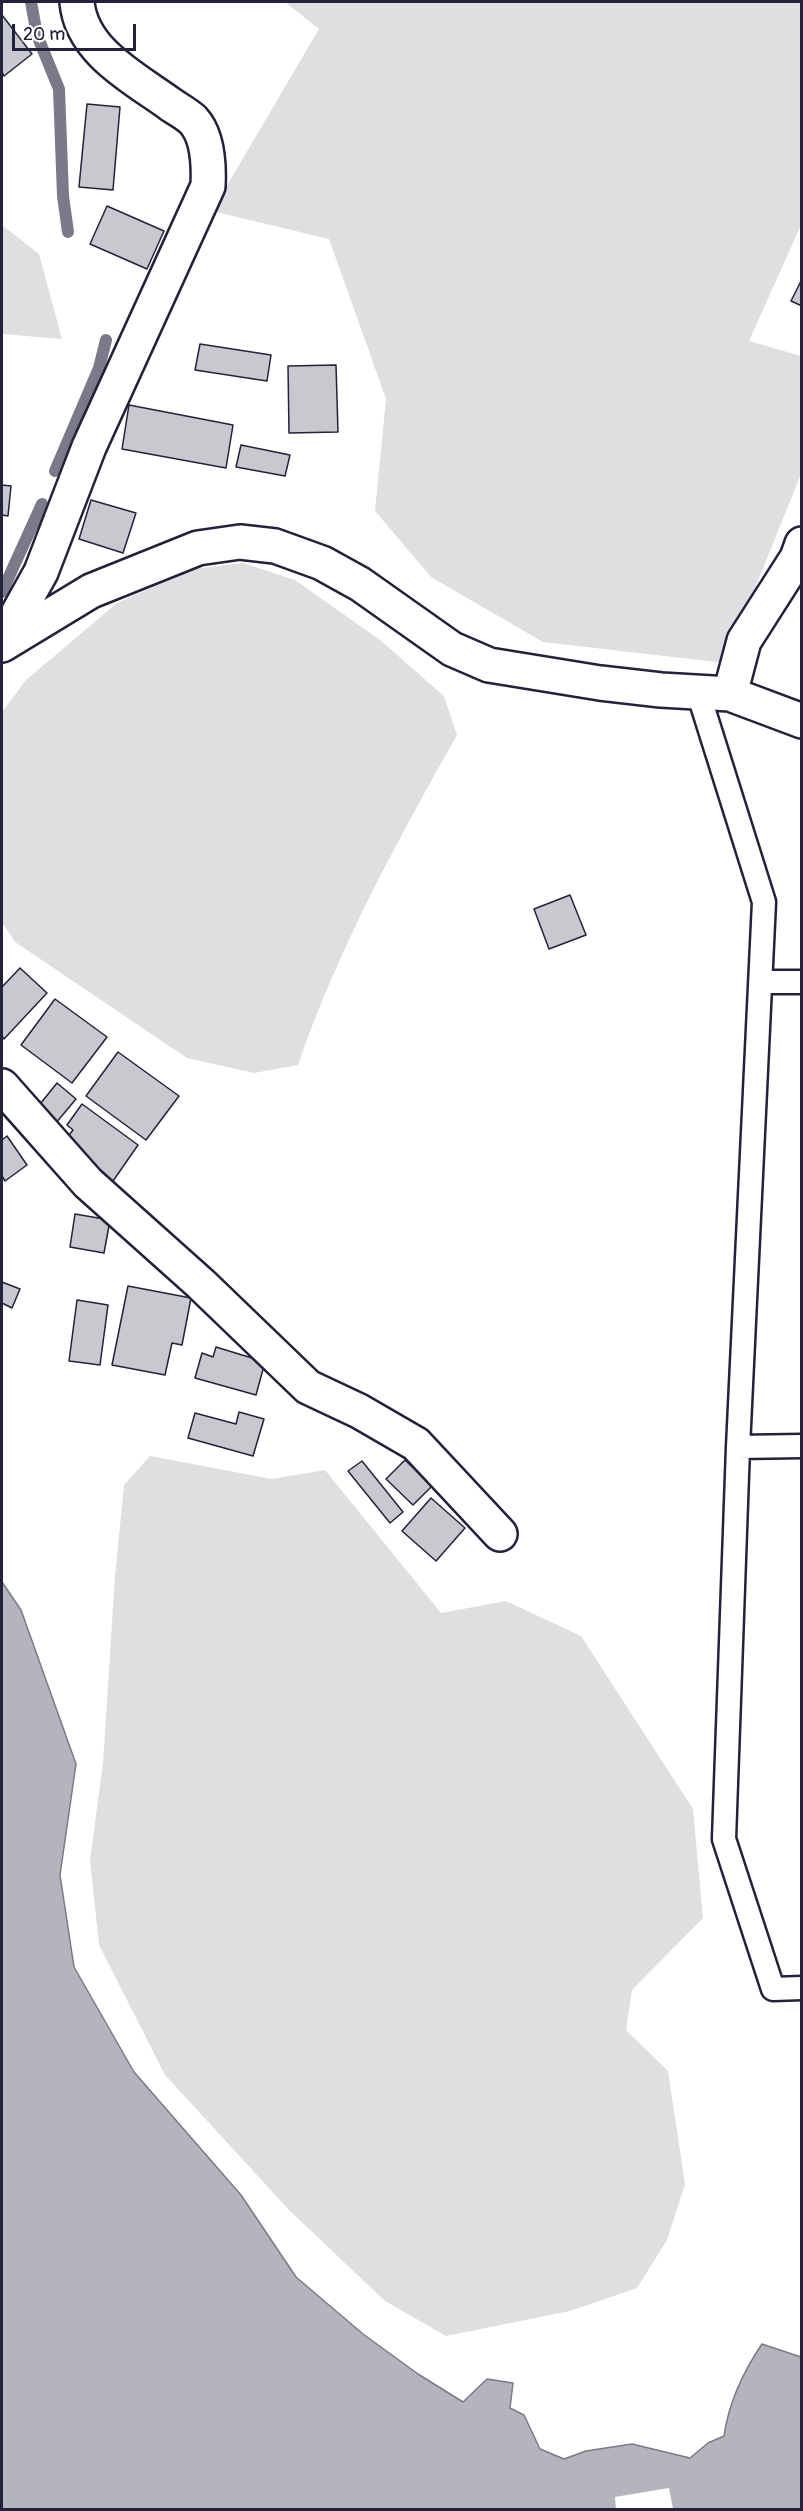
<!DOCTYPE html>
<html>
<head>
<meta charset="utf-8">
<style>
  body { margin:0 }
  #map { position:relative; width:803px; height:2511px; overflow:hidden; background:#fff; font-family:Pangolin,sans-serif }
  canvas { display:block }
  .frame { position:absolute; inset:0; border:3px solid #22223b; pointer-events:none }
  .scale { position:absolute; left:12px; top:24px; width:124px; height:27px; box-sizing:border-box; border:3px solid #22223b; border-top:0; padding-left:8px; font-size:18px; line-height:21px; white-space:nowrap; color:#22223b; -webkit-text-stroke:4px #fff; paint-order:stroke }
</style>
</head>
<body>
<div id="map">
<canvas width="803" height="2511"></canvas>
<div class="frame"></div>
<div class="scale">20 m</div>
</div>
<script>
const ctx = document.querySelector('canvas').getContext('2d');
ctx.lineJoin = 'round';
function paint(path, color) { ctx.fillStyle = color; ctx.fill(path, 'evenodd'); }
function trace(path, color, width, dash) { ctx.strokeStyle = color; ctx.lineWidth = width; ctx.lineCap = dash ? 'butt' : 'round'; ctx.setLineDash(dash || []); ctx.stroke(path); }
paint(new Path2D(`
  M285 2H801V225L749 341 801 356V474L725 663 543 642 431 577 375 511 386 399 329 239 212 211 319 29Z
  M2 225 39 254 62 339 2 334Z
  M243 563 295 580 380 640 444 696 457 735C397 841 338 949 298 1065L254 1073 187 1058 15 942 2 922V712L26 680 117 603 194 569Z
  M150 1456 272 1479 325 1470 441 1613 506 1601 581 1636 693 1809 703 1918 632 1990 626 2030 668 2071 685 2184 667 2240 637 2288 570 2311 446 2336 385 2301 289 2210 165 2075 99 1945 90 1860 103 1763 115 1576 124 1485Z`), '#dfdfe2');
const water = new Path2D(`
  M2 1582 21 1610 76 1764 60 1875 74 1967 134 2072 241 2195 296 2277 363 2334 418 2374 463 2402 487 2379 513 2383 510 2408 524 2415 540 2449 564 2459 586 2451 632 2444 690 2458 708 2443 724 2436C729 2401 743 2372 762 2344L801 2357V2509H2Z`);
paint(water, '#b4b4bc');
trace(water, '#7a7a88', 1.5);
paint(new Path2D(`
  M669 2488 673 2509H616L615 2497Z`), '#fff');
trace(new Path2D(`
  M31 2 37 35 59 89 63 196 68 232
  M55 471 99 368 106 340
  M2 592 42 504`), '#7a7a88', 12);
const building = new Path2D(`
  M2 15 32 54 4 76 2 72Z
  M87 104 120 107 113 190 79 187Z
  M107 206 164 231 147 269 90 244Z
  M802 279V306L791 301Z
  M200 344 271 355 267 381 195 370Z
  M336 365 338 432 289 433 288 366Z
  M129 405 233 425 226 468 122 449Z
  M241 445 290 455 285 476 236 467Z
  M2 485 11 486 8 516 2 515Z
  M91 500 136 513 123 553 79 539Z
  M570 895 586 935 549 949 534 909Z
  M20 968 47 993 4 1039 2 1036V987Z
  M55 999 107 1037 72 1083 21 1045Z
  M118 1052 179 1096 146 1140 86 1096Z
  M57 1083 76 1099 50 1130 32 1114Z
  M82 1104 138 1145 113 1181 62 1144 73 1130 67 1125Z
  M7 1136 27 1165 5 1181 2 1176V1140Z
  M75 1214 110 1220 104 1253 70 1247Z
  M2 1282 20 1289 12 1308 2 1303Z
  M128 1286 191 1298 182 1345 172 1343 165 1375 112 1365Z
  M77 1300 108 1305 100 1365 69 1361Z
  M216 1347 265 1362 256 1395 195 1378 202 1353 213 1357Z
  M239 1412 264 1419 253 1456 188 1438 195 1413 236 1424Z
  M405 1460 432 1486 413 1505 386 1479Z
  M362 1461 403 1512 390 1523 348 1471Z
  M431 1498 465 1528 436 1561 402 1531Z`);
paint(building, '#c8c8cf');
trace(building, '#22223b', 1.5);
const service = new Path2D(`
  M698 692 764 902 738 1447 724 1839 773 1989 802 1988
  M761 982H802
  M738 1447 802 1446`);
const minor = new Path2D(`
  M2 642 41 572 89 447 208 186C209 165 208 136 193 120 187 114 177 109 170 104 134 78 81 51 77 2
  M2 645 91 591 198 548 240 542 275 546 322 563 360 584 452 649 489 665 600 683 661 690 730 694 802 721
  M730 694 744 641 797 558 802 544
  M2 1086 88 1183 201 1284 308 1387 359 1411 416 1444 500 1534`);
trace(service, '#22223b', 27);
trace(minor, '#22223b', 38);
trace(service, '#fff', 22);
trace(minor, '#fff', 33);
</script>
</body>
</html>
